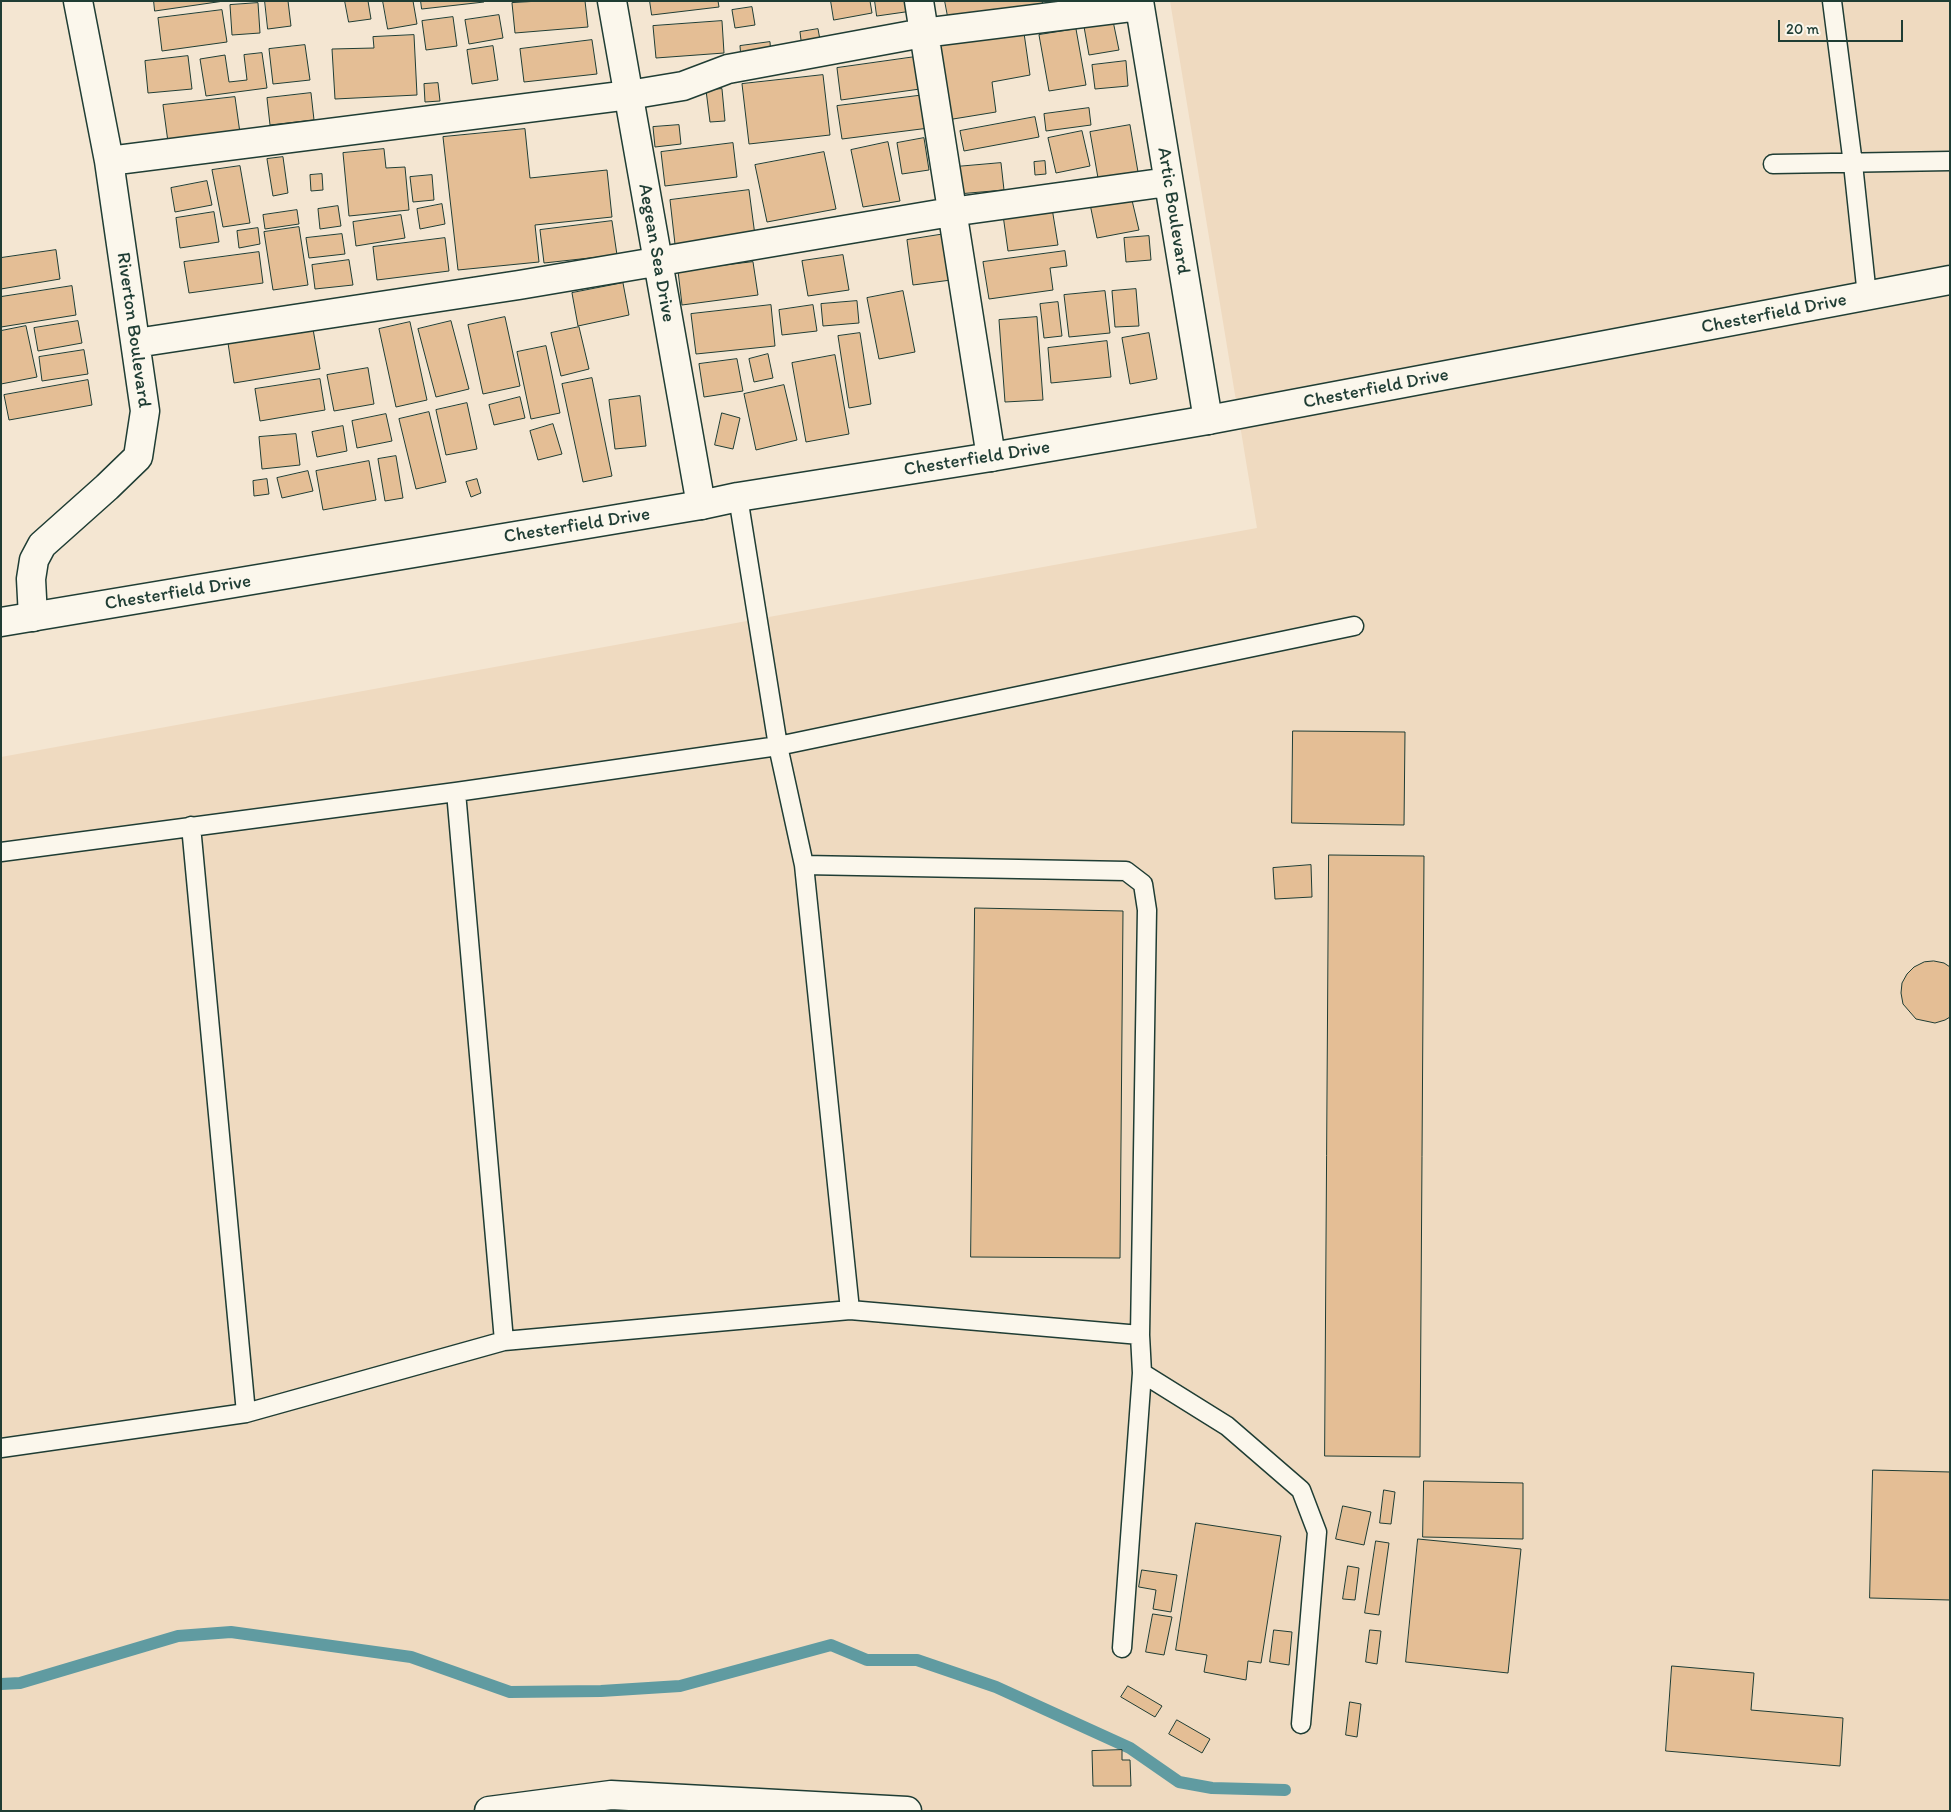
<!DOCTYPE html>
<html>
<head>
<meta charset="utf-8">
<style>
  body { margin:0 }
  #map { position:relative; width:1951px; height:1812px; overflow:hidden; background:#f4e6d2; font-family:Itim,sans-serif }
  canvas { display:block }
  .frame { position:absolute; inset:0; border:2px solid #1f3d34; pointer-events:none }
  .scale { position:absolute; left:1778px; top:20px; width:125px; height:22px; box-sizing:border-box; border:2px solid #1f3d34; border-top:0; padding-left:6px; font-size:15px; line-height:18px; white-space:nowrap; color:#1f3d34; -webkit-text-stroke:4px #fbf7ec; paint-order:stroke }
</style>
</head>
<body>
<div id="map">
<canvas width="1951" height="1812"></canvas>
<div class="frame"></div>
<div class="scale">20 m</div>
</div>
<script>
const ctx = document.querySelector('canvas').getContext('2d');
ctx.lineJoin = 'round';
function paint(path, color) { ctx.fillStyle = color; ctx.fill(path, 'evenodd'); }
function trace(path, color, width, dash) { ctx.strokeStyle = color; ctx.lineWidth = width; ctx.lineCap = dash ? 'butt' : 'round'; ctx.setLineDash(dash || []); ctx.stroke(path); }
function drawText(font, color, halo, rows, align = 'center') {
  ctx.font = font + ' Itim,sans-serif'; ctx.lineWidth = 5; ctx.setLineDash([]); ctx.textBaseline = 'middle'; ctx.strokeStyle = halo; ctx.fillStyle = color; for (const [text, x, y, turn = 0] of rows) {
    ctx.save(); ctx.translate(x, y); ctx.rotate((+turn || 0) * Math.PI / 180); ctx.textAlign = isNaN(turn) ? turn : align; if (halo) ctx.strokeText(text, 0, 0); ctx.fillText(text, 0, 0); ctx.restore();
  }
}
paint(new Path2D(`
  M1170 1H1950V1811H1V757L1257 528Z`), '#efdac0');
trace(new Path2D(`
  M1 1684 20 1683 178 1636 231 1632 411 1657 510 1692 601 1691 680 1686 831 1645 867 1660H917L996 1687 1130 1748 1179 1782 1212 1788 1285 1790`), '#609ba1', 12);
const building = new Path2D(`
  M154 1H224L155 11Z
  M265 1H288L291 26 268 29Z
  M345 1H368L371 19 349 22Z
  M383 1H413L417 24 388 29Z
  M421 1H484V2L422 9Z
  M540 1H585L588 27 515 33 512 3Z
  M650 1H718L719 7 652 15Z
  M831 1H870L872 13 834 20Z
  M875 1H911L912 11 877 16Z
  M945 1H1042L1043 5 949 22Z
  M258 3 260 33 232 35 230 5Z
  M752 7 755 25 735 28 732 10Z
  M222 10 227 42 162 51 158 18Z
  M499 15 503 38 469 44 465 20Z
  M1112 16 1119 50 1089 55 1083 21Z
  M453 17 457 46 426 50 422 21Z
  M722 21 724 53 656 58 653 26Z
  M818 29 821 45 802 48 800 32Z
  M1076 29 1086 85 1049 91 1039 35Z
  M1024 33 1030 75 992 82 996 112 947 120 936 46Z
  M414 35 417 95 335 99 332 49 374 48 373 37Z
  M592 40 597 74 524 82 520 49Z
  M770 42 771 55 741 58 740 46Z
  M305 45 310 80 273 84 269 49Z
  M493 46 498 80 472 84 467 50Z
  M262 53 267 88 206 96 200 59 225 55 229 82 247 80 244 55Z
  M188 56 192 89 148 93 145 61Z
  M915 57 920 89 841 100 837 68Z
  M1126 61 1128 86 1095 89 1092 65Z
  M823 75 830 135 749 144 742 84Z
  M438 83 440 101 425 102 424 84Z
  M722 89 725 121 710 122 706 90Z
  M311 93 314 120 270 125 267 98Z
  M925 95 929 128 842 139 837 106Z
  M235 97 240 133 168 142 163 105Z
  M1089 108 1091 125 1046 131 1044 114Z
  M1035 117 1039 137 964 151 960 131Z
  M679 125 681 144 655 147 653 127Z
  M1130 125 1138 172 1098 178 1090 132Z
  M525 129 530 178 607 170 612 217 535 225 539 262 458 270 443 137Z
  M1082 131 1090 166 1056 173 1048 138Z
  M924 138 929 170 902 174 897 143Z
  M888 142 900 201 863 207 851 150Z
  M733 143 737 177 665 186 661 152Z
  M384 149 386 168 405 167 409 210 349 216 343 153Z
  M824 152 836 209 767 222 755 165Z
  M283 157 288 193 273 196 267 159Z
  M1045 161 1046 174 1035 175 1034 162Z
  M1001 163 1004 190 958 194 955 167Z
  M240 166 250 223 223 227 212 170Z
  M322 174 323 190 311 191 310 175Z
  M432 175 434 200 413 202 410 177Z
  M207 181 212 205 175 212 171 188Z
  M749 190 756 243 676 253 670 200Z
  M1131 196 1139 230 1097 238 1090 204Z
  M442 204 445 224 420 229 417 209Z
  M338 206 341 226 320 229 318 209Z
  M1052 208 1058 245 1008 251 1003 215Z
  M297 210 299 224 265 229 263 215Z
  M214 212 219 242 180 248 176 218Z
  M401 215 405 238 356 246 353 222Z
  M612 221 617 255 544 263 540 230Z
  M299 227 308 285 273 290 264 232Z
  M258 228 260 244 239 248 237 231Z
  M342 234 345 254 309 258 306 238Z
  M945 234 951 280 913 285 907 240Z
  M1149 236 1151 260 1126 262 1124 238Z
  M445 238 449 271 377 280 373 247Z
  M56 250 60 279 1 289V258Z
  M1065 251 1067 266 1050 268 1053 290 989 299 983 262Z
  M259 252 263 283 189 293 184 262Z
  M843 255 849 290 808 296 802 261Z
  M349 260 353 285 315 289 312 265Z
  M753 262 758 295 682 305 678 271Z
  M623 283 629 315 578 326 572 293Z
  M72 286 76 315 1 327V297Z
  M1136 289 1139 326 1115 327 1112 291Z
  M903 291 915 352 879 359 867 298Z
  M1105 291 1110 333 1069 337 1064 295Z
  M857 301 859 323 823 326 821 304Z
  M1058 302 1062 336 1044 338 1040 304Z
  M771 305 775 346 696 354 691 314Z
  M813 305 817 331 782 335 779 310Z
  M505 317 520 386 483 394 468 325Z
  M1037 317 1043 400 1005 402 999 320Z
  M78 321 82 343 38 351 34 328Z
  M451 321 469 389 436 397 418 329Z
  M410 322 427 400 396 407 379 329Z
  M26 326 37 377 1 384V331Z
  M579 327 589 369 561 376 551 333Z
  M313 329 320 369 234 383 228 343Z
  M860 333 871 404 849 408 838 336Z
  M1149 333 1157 379 1130 384 1122 338Z
  M1107 341 1111 377 1051 383 1048 348Z
  M546 346 560 413 531 419 517 352Z
  M84 350 88 374 42 381 39 357Z
  M768 354 773 378 754 382 749 359Z
  M835 355 849 434 806 442 792 363Z
  M737 359 743 391 704 397 699 364Z
  M368 368 374 404 334 411 327 375Z
  M592 378 612 476 583 482 562 384Z
  M320 379 325 410 260 421 255 389Z
  M88 380 92 405 9 420 4 395Z
  M784 385 797 440 756 450 744 394Z
  M640 396 646 446 615 449 609 400Z
  M520 397 525 418 494 425 489 405Z
  M467 403 477 449 446 455 436 410Z
  M429 412 446 482 416 489 399 419Z
  M722 413 740 418 733 449 715 445Z
  M386 414 392 441 357 448 352 421Z
  M553 424 562 454 538 460 530 431Z
  M343 426 347 451 317 457 312 432Z
  M296 434 300 465 262 469 259 437Z
  M396 456 403 498 385 501 378 459Z
  M369 461 376 500 323 510 316 471Z
  M308 471 313 491 282 498 277 478Z
  M267 479 269 494 254 496 253 481Z
  M477 479 481 493 471 497 466 482Z
  M1293 731 1405 732 1404 825 1292 823Z
  M1329 855 1424 856 1420 1457 1325 1456Z
  M1311 865 1312 897 1275 899 1273 868Z
  M975 908 1123 911 1120 1258 971 1257Z
  M1934 961 1944 963 1950 967V1017L1945 1020 1935 1023 1916 1019 1903 1004 1901 993 1902 983 1907 974 1914 967 1924 962Z
  M1873 1470 1950 1472V1600L1870 1598Z
  M1424 1481 1523 1483V1539L1423 1537Z
  M1384 1490 1395 1492 1391 1524 1380 1523Z
  M1343 1506 1371 1512 1364 1545 1336 1539Z
  M1196 1523 1281 1536 1261 1663 1248 1661 1246 1680 1204 1672 1207 1655 1176 1650Z
  M1418 1539 1521 1549 1508 1673 1406 1662Z
  M1376 1541 1389 1543 1379 1615 1365 1613Z
  M1348 1566 1359 1568 1355 1600 1343 1599Z
  M1142 1570 1177 1575 1171 1612 1153 1609 1156 1590 1139 1587Z
  M1153 1614 1172 1617 1164 1655 1146 1652Z
  M1274 1630 1292 1632 1289 1665 1270 1662Z
  M1370 1630 1381 1631 1377 1664 1366 1662Z
  M1672 1666 1754 1673 1751 1710 1843 1718 1840 1766 1666 1751Z
  M1128 1686 1162 1706 1155 1717 1121 1697Z
  M1350 1702 1361 1704 1357 1737 1346 1735Z
  M1177 1720 1210 1739 1202 1753 1169 1734Z
  M1122 1750V1760H1130L1131 1786H1093L1092 1751Z`);
paint(building, '#e4be95');
trace(building, '#1f3d34', 1);
const service = new Path2D(`
  M1832 1 1853 164 1867 296
  M1773 164 1950 161
  M738 497 778 746 804 865 850 1310
  M456 792 504 1341
  M191 826 246 1413
  M1 852 456 792 778 746 1354 626
  M804 865 1126 871 1143 884 1147 910 1140 1335
  M1142 1373 1227 1426 1301 1490 1317 1532 1301 1724
  M1 1448 246 1413 504 1341 850 1310 1140 1335 1142 1373 1122 1648`);
const minor = new Path2D(`
  M612 1 701 505
  M919 1 991 457
  M1139 1 1208 420
  M109 161 629 95 683 86 728 69 923 33 1139 6
  M136 343 519 285 951 212 1168 182
  M33 617 31 579 34 560 42 545 107 487 138 457 145 411 109 161 78 1
  M489 1811 611 1795 907 1811`);
const tertiary = new Path2D(`
  M1 622 701 505 738 497 991 457 1208 420 1950 280`);
trace(service, '#1f3d34', 21);
trace(minor, '#1f3d34', 31);
trace(tertiary, '#1f3d34', 31);
trace(service, '#fbf7ec', 18);
trace(minor, '#fbf7ec', 28);
trace(tertiary, '#fbf7ec', 28);
drawText('19px', '#1f3d34', '#fbf7ec', [
  ["Artic Boulevard",1173,211,81],
  ["Aegean Sea Drive",656,253,80],
  ["Chesterfield Drive",1774,314,-11],
  ["Riverton Boulevard",133,330,82],
  ["Chesterfield Drive",1376,389,-11],
  ["Chesterfield Drive",977,459,-9],
  ["Chesterfield Drive",577,526,-9],
  ["Chesterfield Drive",178,593,-9]
]);
</script>
</body>
</html>
